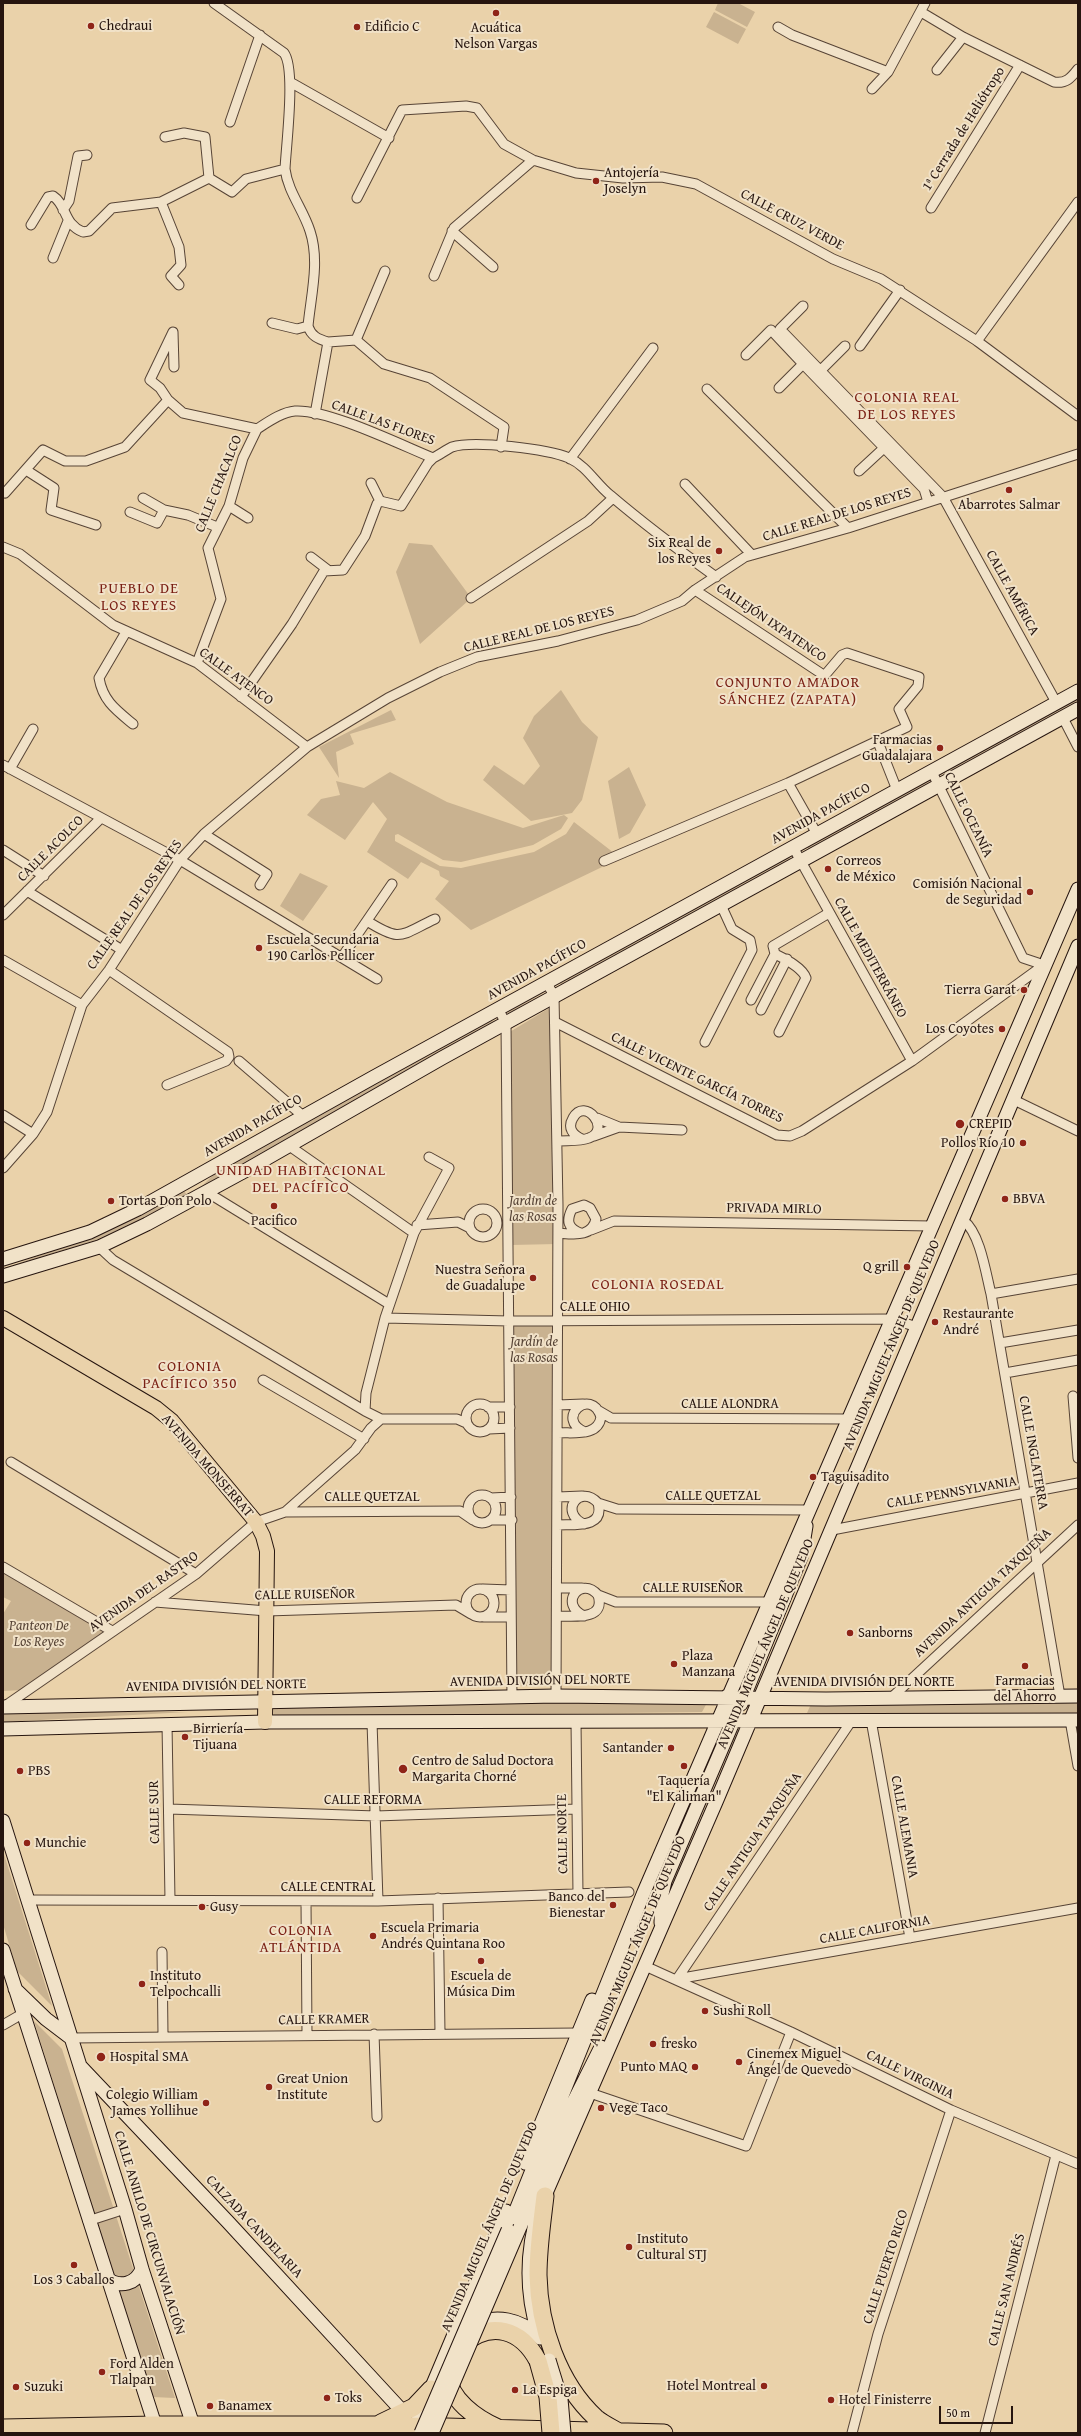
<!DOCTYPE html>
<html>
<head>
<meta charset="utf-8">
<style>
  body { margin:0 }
  #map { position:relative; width:1081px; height:2436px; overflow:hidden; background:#ead2aa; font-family:"Gentium Book Plus",serif }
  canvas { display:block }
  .frame { position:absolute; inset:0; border:4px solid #26150f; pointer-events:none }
  .scale { position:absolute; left:939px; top:2406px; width:74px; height:18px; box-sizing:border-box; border:2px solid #26150f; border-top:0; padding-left:5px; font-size:12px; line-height:14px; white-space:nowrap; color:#26150f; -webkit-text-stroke:3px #f1e2c8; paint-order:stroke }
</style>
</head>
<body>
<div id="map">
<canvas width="1081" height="2436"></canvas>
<div class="frame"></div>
<div class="scale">50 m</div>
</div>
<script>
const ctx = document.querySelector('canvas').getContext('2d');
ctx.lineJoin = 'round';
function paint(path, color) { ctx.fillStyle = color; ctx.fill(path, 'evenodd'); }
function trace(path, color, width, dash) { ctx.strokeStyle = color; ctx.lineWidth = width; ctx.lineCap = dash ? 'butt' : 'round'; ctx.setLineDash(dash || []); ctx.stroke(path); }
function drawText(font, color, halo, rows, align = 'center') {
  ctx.font = font + ' "Gentium Book Plus",serif'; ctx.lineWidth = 4; ctx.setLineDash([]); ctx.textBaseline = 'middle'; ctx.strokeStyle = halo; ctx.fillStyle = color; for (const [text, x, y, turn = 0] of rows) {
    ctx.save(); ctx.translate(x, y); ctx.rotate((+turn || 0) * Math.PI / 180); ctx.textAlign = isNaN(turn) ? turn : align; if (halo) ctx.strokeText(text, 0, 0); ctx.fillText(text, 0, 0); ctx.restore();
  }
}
paint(new Path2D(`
  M718 3H738L755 12 747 27 715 10Z
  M714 12 746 29 738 44 706 27Z
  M409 543 432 545 469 595V600L420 644 396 572Z
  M561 690 582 722 598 737 582 800 572 813 531 821 483 780 494 765 524 785 540 766 523 738 534 716Z
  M1078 695V704L946 776 943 772Z
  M391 710 396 720 350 734 354 744 336 752 339 778 319 747Z
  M629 767 646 805 630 833 619 839 608 781Z
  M390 772 447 802 523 828 564 815 568 818 561 829 533 845 461 862 443 860 398 834 395 835V841L440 866 461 868 534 852 566 834 574 822 614 853 625 856 471 930 435 899 449 881 440 876 439 871 421 862 408 879 367 852 387 819 373 802 345 840 307 815 321 799 340 795 336 781 364 788Z
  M929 779 931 785 809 850 807 846Z
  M789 857 791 860 561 985 560 983Z
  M300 873 328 886 303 921 280 906Z
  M540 991 545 992 508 1014 507 1011Z
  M551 1007 557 1244 511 1245 508 1033Z
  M497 1020 201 1187 216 1172 486 1022Z
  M184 1191 188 1196 96 1240 3 1269 93 1235Z
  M510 1326H556L551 1686H517L513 1619Z
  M3 1572 107 1631 23 1690 3 1691V1614L11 1601 3 1597Z
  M708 1701 702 1712 274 1717 273 1705Z
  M1078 1701V1713H807L811 1704Z
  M3 1712H188L3 1722Z
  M3 1851 52 2006 17 1971 3 1924Z
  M34 2021 62 2049 175 2398 152 2397Z`), '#c9b290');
const street = new Path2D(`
  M214 3 284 53C296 69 286 146 285 169 288 192 303 209 310 231 320 261 311 295 308 326 311 336 318 339 328 342L315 414
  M921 12 963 37 1054 82C1066 84 1071 78 1078 69
  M778 27 792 35 888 72 925 3
  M937 70 963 37
  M290 82 389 138
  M872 89 888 72
  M230 122 260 35
  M165 137 184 133 205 137 209 178
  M357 198 402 110 466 106 477 108 504 144 533 160 576 173 623 178 662 177 696 184 833 259 881 279 977 341 1078 416
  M161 202 179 247 181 265 171 276 179 285
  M931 208 1020 65
  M63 210 69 201 78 156 87 155
  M31 225 48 197 53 196C67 205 63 224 83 232L89 231 112 208 161 202 209 178 232 192 246 179 285 169
  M452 231 493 267
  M53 258 68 221
  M434 276 454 228 533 160
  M803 306 780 329 943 497 1057 704
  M272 323 297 329 308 326
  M356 340 385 271
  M977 341 1078 202
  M328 342 356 340 384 364 430 378 504 427 501 447
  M860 346 900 290
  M746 355 771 330 803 364
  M821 370 845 346
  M779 388 803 364 924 489 928 502
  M707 389 848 528
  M168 400 160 388 150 380 173 332 174 367
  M570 459 653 348
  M26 470 54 488 51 510 96 525
  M859 471 885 447
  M371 483 380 501
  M685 484 752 555
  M3 492 5 493 43 450 65 461H86L125 447 168 400 183 413 257 429C268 422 282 412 295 411 328 409 401 445 433 458 439 455 446 450 452 447 474 440 548 449 569 458 587 466 596 484 610 495 644 524 680 551 716 577
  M143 498 164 510 188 515 217 527
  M229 506 248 518
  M130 512 157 523 164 510
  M3 547 20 554 113 625 197 663 307 747
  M311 557 328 570
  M471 598 588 521 613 498
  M126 632 99 678C103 701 116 710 133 724
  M197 663 221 599 208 548 229 506 243 458 257 429
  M241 697 292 624 324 571 343 570 365 536 377 504 380 501 401 506 428 463 433 458
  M1063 718 1078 747
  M878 742 897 790
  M3 765 180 860 377 979
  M10 769 33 729
  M932 772 1023 958 1044 965
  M788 783 817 834
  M204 834 267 874 260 885
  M793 847 912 1061
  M3 850 44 876
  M604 861 788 783 907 727 899 709 918 686 919 677 847 653 842 655 825 675 822 674 695 590
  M27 891 122 950
  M3 915 101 818
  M367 921C402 943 400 935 435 919
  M342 957 392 884
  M3 960 82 1005
  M109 970 228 1052 229 1057 226 1061 167 1085
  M547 983 554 996 558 1205 556 1696
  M751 1000 775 954
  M498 1009 506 1023 512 1697
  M761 1010 787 959
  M555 1022 777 1135 790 1136 802 1131 912 1061 1044 965
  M779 1032 806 978C802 967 785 959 775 954L773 946 829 913
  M705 1042 752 950 750 940 732 929 721 905
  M239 1061 303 1116
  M1014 1100 1078 1131
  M3 1115 33 1134
  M597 1118 619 1127 682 1130
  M594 1136 619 1127
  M557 1141C567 1140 579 1142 589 1138 612 1130 585 1096 573 1118 567 1128 573 1135 582 1139
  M288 1145 414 1233
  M429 1157 449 1168 414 1233 385 1318 366 1393 365 1411 381 1419H457L466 1423
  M3 1168 33 1134 47 1112 82 1005 109 970 180 860 204 834 307 747 388 698 440 672 477 657 558 641 637 620 682 601 695 590 745 557 848 528 1078 454
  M205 1191 389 1304
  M469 1223a14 14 0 1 1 28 0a14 14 0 1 1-28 0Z
  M964 1221C980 1233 986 1274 991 1294L1060 1696
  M417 1225 458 1222 470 1228
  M591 1230 614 1221 932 1226
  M558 1233C573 1234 592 1238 596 1219L590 1208 584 1205 572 1209C566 1221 568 1228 580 1233
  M99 1247 113 1260 365 1411
  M991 1294 1078 1279
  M385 1318 509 1321 892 1319 917 1327
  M1000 1343 1078 1330
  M1005 1373 1078 1360
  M263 1380 364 1439
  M1073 1396 1078 1458
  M466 1418a14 14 0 1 1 28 0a14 14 0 1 1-28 0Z
  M558 1405 583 1404
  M488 1407H510
  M599 1411 611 1418 848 1419
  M489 1429 510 1428
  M558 1433C574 1432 598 1437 601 1417 591 1386 554 1419 585 1432
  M11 1462 196 1574
  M468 1509a14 14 0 1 1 28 0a14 14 0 1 1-28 0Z
  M558 1497 582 1496
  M491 1498 511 1497
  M598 1503 617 1509 808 1510
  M285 1512 460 1511 473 1520
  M491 1520H512
  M557 1525C574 1524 605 1529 598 1503 580 1483 558 1512 584 1524
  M832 1530 1078 1483
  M3 1567 112 1631
  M557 1588H582
  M483 1589 511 1590
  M466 1603a14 14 0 1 1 28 0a14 14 0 1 1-28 0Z
  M598 1595 616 1602H769
  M155 1602 267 1611 456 1605 471 1614
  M557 1616C573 1616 606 1621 598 1595 581 1575 558 1604 584 1616
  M484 1617H511
  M891 1698 1078 1525
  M5 1706 196 1574 256 1522 285 1512 355 1450 371 1428 381 1419
  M871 1720 910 1938
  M1070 1720 1078 1766
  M576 1721 578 1895
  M372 1722 378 1901
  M167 1724 170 1900
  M169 1809 376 1816 577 1809
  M438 1898 440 2033
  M27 1900 378 1901 629 1892
  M306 1901 307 2035
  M162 1952 163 2035
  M645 1966 791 2032 951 2110 1078 2164
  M677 1979 1078 1908
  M677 1979 852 1720
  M3 2025 22 2014
  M374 2034 377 2117
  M71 2038 577 2033
  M590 2093 746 2146 791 2032
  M88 2221 125 2209
  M852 2433 878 2334 951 2110
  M985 2433 1056 2155`);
const secondary = new Path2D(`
  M3 1259 90 1232 138 1209 374 1077 1078 691
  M3 1276 99 1247 147 1224 241 1173 442 1058 1078 709
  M741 1704 801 1557 806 1526
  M3 1707 556 1696 826 1699 1078 1696
  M3 1729 265 1722 1078 1720
  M3 1821 125 2209 142 2269 193 2425
  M661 1923 662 1894 665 1881 734 1720V1708L727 1696
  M3 1950 155 2425
  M15 1989 46 2019 71 2038
  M81 2067 228 2222 404 2413
  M525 2163 592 2000
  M520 2227 569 2111 601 2047
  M508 2230 644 1892 1078 889
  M107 2279C121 2288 136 2284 142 2269
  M471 2326C495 2313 522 2319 540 2338
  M538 2332C525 2290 526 2251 539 2209L716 1802 1078 946
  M415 2427 506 2211`);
const primary = new Path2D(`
  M3 1318 156 1408 172 1421 256 1522 263 1536 267 1551 265 1722`);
const highway = new Path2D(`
  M545 2196C542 2222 538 2248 538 2275 539 2326 558 2383 596 2418 602 2423 610 2427 617 2431
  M462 2345C491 2320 521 2329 538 2361
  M448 2374C448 2399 477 2419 498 2428
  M381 2423 414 2407 431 2389
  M3 2428 155 2425H374L664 2433`);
trace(street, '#574436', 11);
trace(secondary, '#26150f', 15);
trace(primary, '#26150f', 16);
trace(highway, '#26150f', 19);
trace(street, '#f1e2c8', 9);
trace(secondary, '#f1e2c8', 13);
trace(primary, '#ead2aa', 14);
trace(highway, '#ead2aa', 17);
const secondaryBridge = new Path2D(`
  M549 2360 561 2399 564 2433
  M421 2433 508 2230
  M432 2433 520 2227`);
const highwayBridge = new Path2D(`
  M538 2361 548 2397 551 2433`);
trace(secondaryBridge, '#26150f', 15, []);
trace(highwayBridge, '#26150f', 19, []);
trace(secondaryBridge, '#f1e2c8', 13);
trace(highwayBridge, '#ead2aa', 17);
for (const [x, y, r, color] of [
  [496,13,4,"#8f2418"],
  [91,26,4,"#8f2418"],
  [357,27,4,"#8f2418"],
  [596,181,4,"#8f2418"],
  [1009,490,4,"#8f2418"],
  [719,551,4,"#8f2418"],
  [940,748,4,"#8f2418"],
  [828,869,4,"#8f2418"],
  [1030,892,4,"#8f2418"],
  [259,948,4,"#8f2418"],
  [1024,990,4,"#8f2418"],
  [1002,1029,4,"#8f2418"],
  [960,1124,5,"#8f2418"],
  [1023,1143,4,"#8f2418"],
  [1005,1199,4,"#8f2418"],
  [111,1201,4,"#8f2418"],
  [274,1206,4,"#8f2418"],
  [907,1267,4,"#8f2418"],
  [533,1278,4,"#8f2418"],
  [935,1322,4,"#8f2418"],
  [813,1477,4,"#8f2418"],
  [850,1633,4,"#8f2418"],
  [674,1664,4,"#8f2418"],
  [1025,1666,4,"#8f2418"],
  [185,1737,4,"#8f2418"],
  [671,1748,4,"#8f2418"],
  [684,1766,4,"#8f2418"],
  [403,1769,5,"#8f2418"],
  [20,1771,4,"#8f2418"],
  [27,1843,4,"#8f2418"],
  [613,1905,4,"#8f2418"],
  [202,1907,4,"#8f2418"],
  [373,1936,4,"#8f2418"],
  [481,1961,4,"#8f2418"],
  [142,1984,4,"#8f2418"],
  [705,2011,4,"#8f2418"],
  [653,2044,4,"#8f2418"],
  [101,2057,5,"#8f2418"],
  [739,2062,4,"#8f2418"],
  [695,2067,4,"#8f2418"],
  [269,2087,4,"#8f2418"],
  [206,2103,4,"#8f2418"],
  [601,2108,4,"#8f2418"],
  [629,2247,4,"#8f2418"],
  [74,2265,4,"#8f2418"],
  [102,2372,4,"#8f2418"],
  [764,2386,4,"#8f2418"],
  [16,2387,4,"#8f2418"],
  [515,2390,4,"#8f2418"],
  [327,2398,4,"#8f2418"],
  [831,2400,4,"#8f2418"],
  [210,2406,4,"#8f2418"]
]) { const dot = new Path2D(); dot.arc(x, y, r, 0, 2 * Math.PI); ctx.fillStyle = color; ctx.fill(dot); trace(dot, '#f1e2c8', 1.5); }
drawText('14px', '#26150f', '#f1e2c8', [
  ["Chedraui",99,26],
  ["Edificio C",365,27],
  ["Acuática",496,28,"center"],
  ["Nelson Vargas",496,44,"center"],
  ["Antojería",604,173],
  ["Joselyn",604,189],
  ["Abarrotes Salmar",1009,505,"center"],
  ["Six Real de",711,543,"right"],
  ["los Reyes",711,559,"right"],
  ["Farmacias",932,740,"right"],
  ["Guadalajara",932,756,"right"],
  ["Correos",836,861],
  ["de México",836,877],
  ["Comisión Nacional",1022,884,"right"],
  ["de Seguridad",1022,900,"right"],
  ["Escuela Secundaria",267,940],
  ["190 Carlos Pellicer",267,956],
  ["Tierra Garat",1016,990,"right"],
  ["Los Coyotes",994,1029,"right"],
  ["CREPID",969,1124],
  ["Pollos Río 10",1015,1143,"right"],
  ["BBVA",1013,1199],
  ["Tortas Don Polo",119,1201],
  ["Pacifico",274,1221,"center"],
  ["Q grill",899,1267,"right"],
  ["Nuestra Señora",525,1270,"right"],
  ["de Guadalupe",525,1286,"right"],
  ["Restaurante",943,1314],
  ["André",943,1330],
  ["Taguisadito",821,1477],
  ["Sanborns",858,1633],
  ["Plaza",682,1656],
  ["Manzana",682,1672],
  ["Farmacias",1025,1681,"center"],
  ["del Ahorro",1025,1697,"center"],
  ["Birriería",193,1729],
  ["Tijuana",193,1745],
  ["Santander",663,1748,"right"],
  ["Centro de Salud Doctora",412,1761],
  ["Margarita Chorné",412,1777],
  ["PBS",28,1771],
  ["Taquería",684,1781,"center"],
  ["\"El Kaliman\"",684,1797,"center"],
  ["Munchie",35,1843],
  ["Banco del",605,1897,"right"],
  ["Bienestar",605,1913,"right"],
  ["Gusy",210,1907],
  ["Escuela Primaria",381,1928],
  ["Andrés Quintana Roo",381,1944],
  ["Instituto",150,1976],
  ["Telpochcalli",150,1992],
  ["Escuela de",481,1976,"center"],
  ["Música Dim",481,1992,"center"],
  ["Sushi Roll",713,2011],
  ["fresko",661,2044],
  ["Cinemex Miguel",747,2054],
  ["Ángel de Quevedo",747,2070],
  ["Hospital SMA",110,2057],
  ["Punto MAQ",687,2067,"right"],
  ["Great Union",277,2079],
  ["Institute",277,2095],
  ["Colegio William",198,2095,"right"],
  ["James Yollihue",198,2111,"right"],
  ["Vege Taco",609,2108],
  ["Instituto",637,2239],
  ["Cultural STJ",637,2255],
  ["Los 3 Caballos",74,2280,"center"],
  ["Ford Alden",110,2364],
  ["Tlalpan",110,2380],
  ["Hotel Montreal",756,2386,"right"],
  ["Suzuki",24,2387],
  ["La Espiga",523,2390],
  ["Toks",335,2398],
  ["Hotel Finisterre",839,2400],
  ["Banamex",218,2406]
], 'left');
drawText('14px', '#26150f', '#f1e2c8', [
  ["1ª Cerrada de Heliótropo",964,129,-58],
  ["CALLE CRUZ VERDE",792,220,28],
  ["CALLE LAS FLORES",383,423,20],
  ["CALLE CHACALCO",219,484,-68],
  ["CALLE REAL DE LOS REYES",837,515,-17],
  ["CALLE AMÉRICA",1012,593,61],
  ["CALLEJÓN IXPATENCO",771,623,34],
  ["CALLE REAL DE LOS REYES",539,630,-14],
  ["CALLE ATENCO",236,677,36],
  ["AVENIDA PACÍFICO",821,814,-29],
  ["CALLE OCEANÍA",968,815,64],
  ["CALLE ACOLCO",51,849,-45],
  ["CALLE REAL DE LOS REYES",135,905,-55],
  ["CALLE MEDITERRÁNEO",870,958,61],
  ["AVENIDA PACÍFICO",537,970,-29],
  ["CALLE VICENTE GARCÍA TORRES",697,1078,26],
  ["AVENIDA PACÍFICO",253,1126,-30],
  ["PRIVADA MIRLO",774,1209,1],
  ["CALLE OHIO",595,1307],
  ["AVENIDA MIGUEL ÁNGEL DE QUEVEDO",892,1345,-67],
  ["CALLE ALONDRA",730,1404],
  ["CALLE INGLATERRA",1033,1453,80],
  ["AVENIDA MONSERRAT",207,1466,49],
  ["CALLE PENNSYLVANIA",952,1493,-10],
  ["CALLE QUETZAL",713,1496],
  ["CALLE QUETZAL",372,1497],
  ["CALLE RUISEÑOR",693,1588],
  ["AVENIDA DEL RASTRO",144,1592,-35],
  ["AVENIDA ANTIGUA TAXQUEÑA",983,1593,-43],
  ["CALLE RUISEÑOR",305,1595,-1],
  ["AVENIDA MIGUEL ÁNGEL DE QUEVEDO",766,1644,-67],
  ["AVENIDA DIVISIÓN DEL NORTE",540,1681,-1],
  ["AVENIDA DIVISIÓN DEL NORTE",864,1682],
  ["AVENIDA DIVISIÓN DEL NORTE",216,1686,-1],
  ["CALLE REFORMA",373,1800],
  ["CALLE SUR",155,1812,-91],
  ["CALLE ALEMANIA",904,1827,80],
  ["CALLE NORTE",563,1834,-91],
  ["CALLE ANTIGUA TAXQUEÑA",753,1842,-56],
  ["CALLE CENTRAL",328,1887],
  ["CALLE CALIFORNIA",875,1930,-10],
  ["AVENIDA MIGUEL ÁNGEL DE QUEVEDO",638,1941,-67],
  ["CALLE KRAMER",324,2020,-1],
  ["CALLE VIRGINIA",910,2075,26],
  ["CALZADA CANDELARIA",254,2227,47],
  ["AVENIDA MIGUEL ÁNGEL DE QUEVEDO",490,2227,-67],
  ["CALLE ANILLO DE CIRCUNVALACIÓN",149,2233,73],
  ["CALLE PUERTO RICO",886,2267,-72],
  ["CALLE SAN ANDRÉS",1007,2290,-76]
]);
drawText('italic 14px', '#574436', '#f1e2c8', [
  ["Jardin de",533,1201],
  ["las Rosas",533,1217],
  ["Jardín de",534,1342],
  ["las Rosas",534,1358],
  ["Panteon De",39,1626],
  ["Los Reyes",39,1642]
]);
ctx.letterSpacing = '1px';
drawText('15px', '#7a1f14', '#f1e2c8', [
  ["COLONIA REAL",907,398],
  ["DE LOS REYES",907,415],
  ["PUEBLO DE",139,589],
  ["LOS REYES",139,606],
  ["CONJUNTO AMADOR",788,683],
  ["SÁNCHEZ (ZAPATA)",788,700],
  ["UNIDAD HABITACIONAL",301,1171],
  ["DEL PACÍFICO",301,1188],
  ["COLONIA ROSEDAL",658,1285],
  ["COLONIA",190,1367],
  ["PACÍFICO 350",190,1384],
  ["COLONIA",301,1931],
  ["ATLÁNTIDA",301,1948]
]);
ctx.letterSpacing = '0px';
</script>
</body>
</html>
